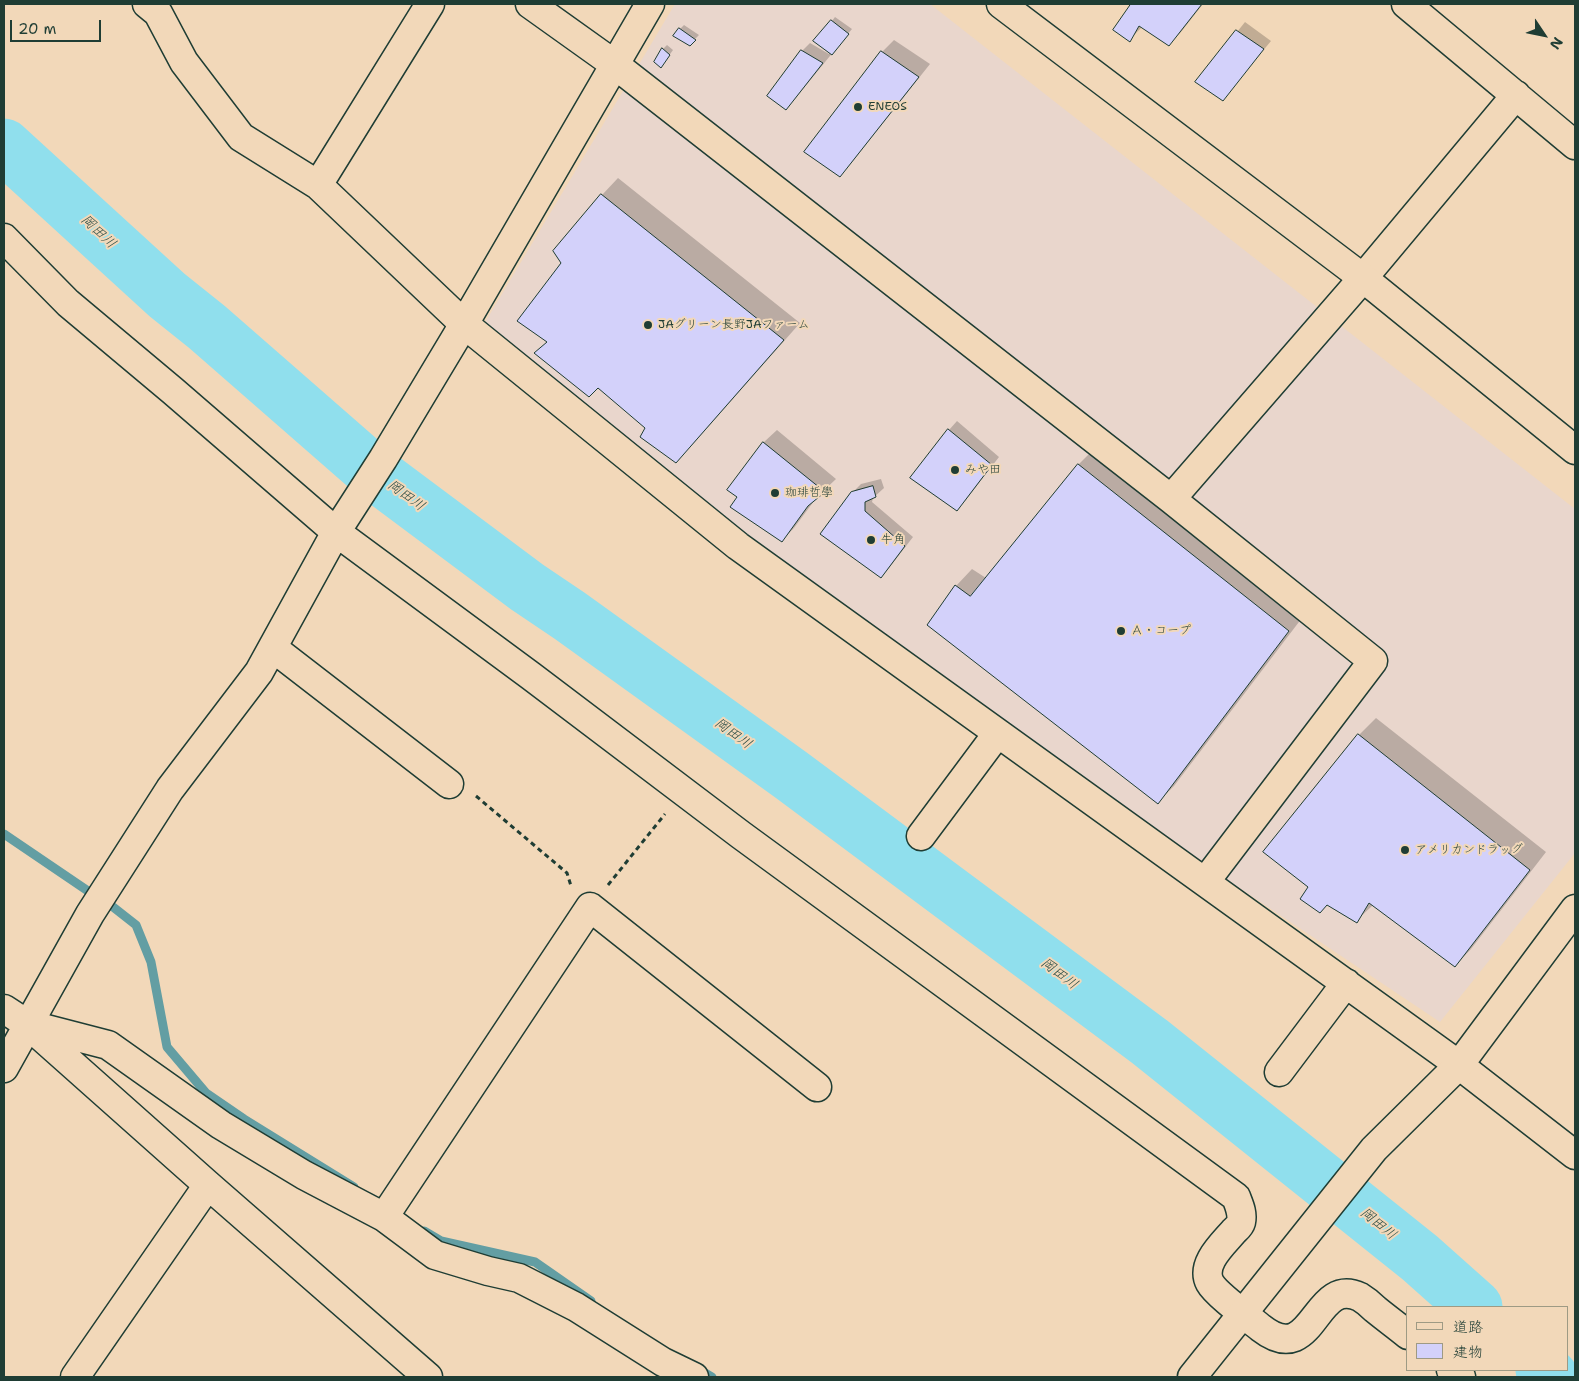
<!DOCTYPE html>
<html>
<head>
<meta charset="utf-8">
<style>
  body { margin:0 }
  #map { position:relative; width:1579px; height:1381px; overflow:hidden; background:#f2d8b9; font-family:"Shantell Sans","Klee One",sans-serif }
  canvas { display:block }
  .frame { position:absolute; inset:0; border:5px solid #1f3d34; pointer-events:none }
  .legend { position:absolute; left:1406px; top:1306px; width:162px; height:65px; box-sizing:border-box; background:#f2d8b9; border:1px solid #9e9a84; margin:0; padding:6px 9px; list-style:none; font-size:15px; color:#1f3d34 }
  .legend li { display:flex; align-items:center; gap:10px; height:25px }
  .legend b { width:25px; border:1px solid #9e9a84 }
  .north { position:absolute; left:1519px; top:10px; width:50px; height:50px; -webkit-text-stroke:4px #f2d8b9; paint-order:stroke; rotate:124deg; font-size:14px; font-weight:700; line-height:20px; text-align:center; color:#1f3d34 }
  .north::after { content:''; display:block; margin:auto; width:18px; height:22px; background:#1f3d34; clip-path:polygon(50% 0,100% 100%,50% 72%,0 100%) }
  .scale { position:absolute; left:10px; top:20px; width:91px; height:22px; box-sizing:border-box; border:2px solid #1f3d34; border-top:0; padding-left:6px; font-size:15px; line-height:18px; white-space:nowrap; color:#1f3d34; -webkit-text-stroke:4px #f2d8b9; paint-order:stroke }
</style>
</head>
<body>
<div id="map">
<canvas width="1579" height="1381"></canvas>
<div class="frame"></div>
<ul class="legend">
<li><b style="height:6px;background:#f2d8b9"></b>道路</li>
<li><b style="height:14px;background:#d3d1fa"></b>建物</li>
</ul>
<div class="north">N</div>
<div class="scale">20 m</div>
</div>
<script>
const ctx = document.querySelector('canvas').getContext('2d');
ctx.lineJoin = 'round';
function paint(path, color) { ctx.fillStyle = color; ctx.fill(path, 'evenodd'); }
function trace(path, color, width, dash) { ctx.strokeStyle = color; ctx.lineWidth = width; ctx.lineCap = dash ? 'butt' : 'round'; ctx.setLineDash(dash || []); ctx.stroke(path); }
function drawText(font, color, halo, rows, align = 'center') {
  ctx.font = font + ' "Shantell Sans","Klee One",sans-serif'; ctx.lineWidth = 4; ctx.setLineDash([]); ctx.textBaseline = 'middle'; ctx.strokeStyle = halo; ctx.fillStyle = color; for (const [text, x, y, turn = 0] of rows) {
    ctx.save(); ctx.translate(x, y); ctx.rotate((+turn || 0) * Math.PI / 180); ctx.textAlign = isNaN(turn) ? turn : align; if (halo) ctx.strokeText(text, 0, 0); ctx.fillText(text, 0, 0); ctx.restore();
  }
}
paint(new Path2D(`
  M675 4H930L1575 509V853L1440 1022 1190 855 734 529 484 324Z`), '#e9d6cc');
paint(new Path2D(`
  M1133 4H1203L1181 32 1169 44 1142 27 1129 40 1115 30Z
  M835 17 852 29 794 100 802 51 810 43 829 54 832 21Z
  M1245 22 1271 41 1223 99 1197 82Z
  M684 25 699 35 690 44 680 29Z
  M894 40 930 64 852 162 839 175 882 52Z
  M667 45 673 50 661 67 663 49Z
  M618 178 800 323 693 444 676 461 647 428 548 341 562 263 602 195Z
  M957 421 999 457 965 501 957 509 949 430Z
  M777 430 836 479 817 497 794 528 782 540 738 496 729 490 764 442Z
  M1095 448 1305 614 1174 786 1157 803 956 586 972 569 986 578 1079 464Z
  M881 479 884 488 873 498 872 502 913 537 889 568 881 577 852 493 861 484Z
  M1376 718 1546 852 1471 949 1455 966 1373 905 1356 921 1265 851 1359 735Z`), '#0003');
trace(new Path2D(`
  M4 834 88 891
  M108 903 136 925 151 962 167 1047 206 1093 244 1119 354 1187
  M424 1231 441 1241 535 1262 591 1301
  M697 1368 712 1377`), '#639ea3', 9);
trace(new Path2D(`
  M4 146 167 295 207 327 373 472 527 587 570 616 791 775 1150 1042 1420 1258 1475 1307
  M1543 1370 1551 1377`), '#90dfed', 55);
const building = new Path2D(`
  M1131 4H1202L1169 46 1139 26 1130 42 1113 30Z
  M831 20 849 34 832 55 813 41Z
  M679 28 696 40 690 46 673 36Z
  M1236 30 1264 49 1223 101 1195 82Z
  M662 48 670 55 661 68 654 62Z
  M801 50 823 63 786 110 767 96Z
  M881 51 919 77 840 177 804 152Z
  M601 194 784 340 676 463 640 437 645 428 598 388 589 397 534 353 547 342 517 321 561 263 553 251Z
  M948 429 992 465 957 511 910 478Z
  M763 442 825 492 808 506 782 542 730 507 737 497 727 490Z
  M1078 464 1289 631 1158 804 927 625 955 585 970 596Z
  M873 486 876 497 865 502V511L905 546 881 578 820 534 851 492Z
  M1358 734 1530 870 1455 967 1369 903 1357 923 1327 905 1320 913 1300 899 1308 887 1263 852Z`);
paint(building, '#d3d1fa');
trace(building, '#1f3d34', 1);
const minor = new Path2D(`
  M147 4 158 13 184 62 241 137 318 185 464 324 738 546 1459 1065 1575 1155
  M530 4 614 64 1171 499 1373 661 1205 882
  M1406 4 1575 145
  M318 185 430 4
  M4 238 68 303 173 391 336 532 531 676 741 835 1236 1197C1239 1205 1243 1213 1241 1222 1240 1226 1236 1229 1234 1231 1223 1244 1200 1264 1210 1283 1216 1294 1250 1319 1261 1328 1315 1370 1313 1275 1360 1297 1365 1300 1371 1305 1375 1309 1386 1318 1397 1326 1408 1335
  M1171 499 1363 278 1516 95
  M273 648 449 784
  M921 836 997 734
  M4 1009 27 1024 208 1185 428 1377
  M27 1024 108 1045 221 1125 304 1175 384 1217 435 1255 488 1271 519 1278 576 1307 663 1362 694 1377
  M4 1068 90 914 170 789 259 672 336 532 383 459 464 324 650 4
  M1279 1072 1346 983
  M384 1217 590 907 817 1087
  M1451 1370 1461 1377
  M75 1377 208 1185`);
const tertiary = new Path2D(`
  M1001 4 1363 278 1575 450
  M1192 1377 1374 1149 1459 1065 1575 909`);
trace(minor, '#1f3d34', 31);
trace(tertiary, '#1f3d34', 31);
trace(new Path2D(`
  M476 796 567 873 571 886
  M608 885 665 814`), '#1f3d34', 3, [5, 4]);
trace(minor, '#f2d8b9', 28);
trace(tertiary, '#f2d8b9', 28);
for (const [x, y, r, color] of [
  [858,107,5,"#1f3d34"],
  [648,325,5,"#1f3d34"],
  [955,470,5,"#1f3d34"],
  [775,493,5,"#1f3d34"],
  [871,540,5,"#1f3d34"],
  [1121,631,5,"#1f3d34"],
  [1405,850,5,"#1f3d34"]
]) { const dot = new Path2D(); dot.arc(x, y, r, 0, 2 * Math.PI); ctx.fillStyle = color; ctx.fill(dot); trace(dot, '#f2d8b9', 2); }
drawText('12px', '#1f3d34', '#f2d8b9', [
  ["ENEOS",868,107],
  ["JAグリーン長野JAファーム",658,325],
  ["みや田",965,470],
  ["珈琲哲學",785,493],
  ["牛角",881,540],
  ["Ａ・コープ",1131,631],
  ["アメリカンドラッグ",1415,850]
], 'left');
drawText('italic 14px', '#2a4d46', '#f2d8b9', [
  ["岡田川",98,232,43],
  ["岡田川",406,496,36],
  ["岡田川",733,734,36],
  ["岡田川",1059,974,37],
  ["岡田川",1378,1224,39]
]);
</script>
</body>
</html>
